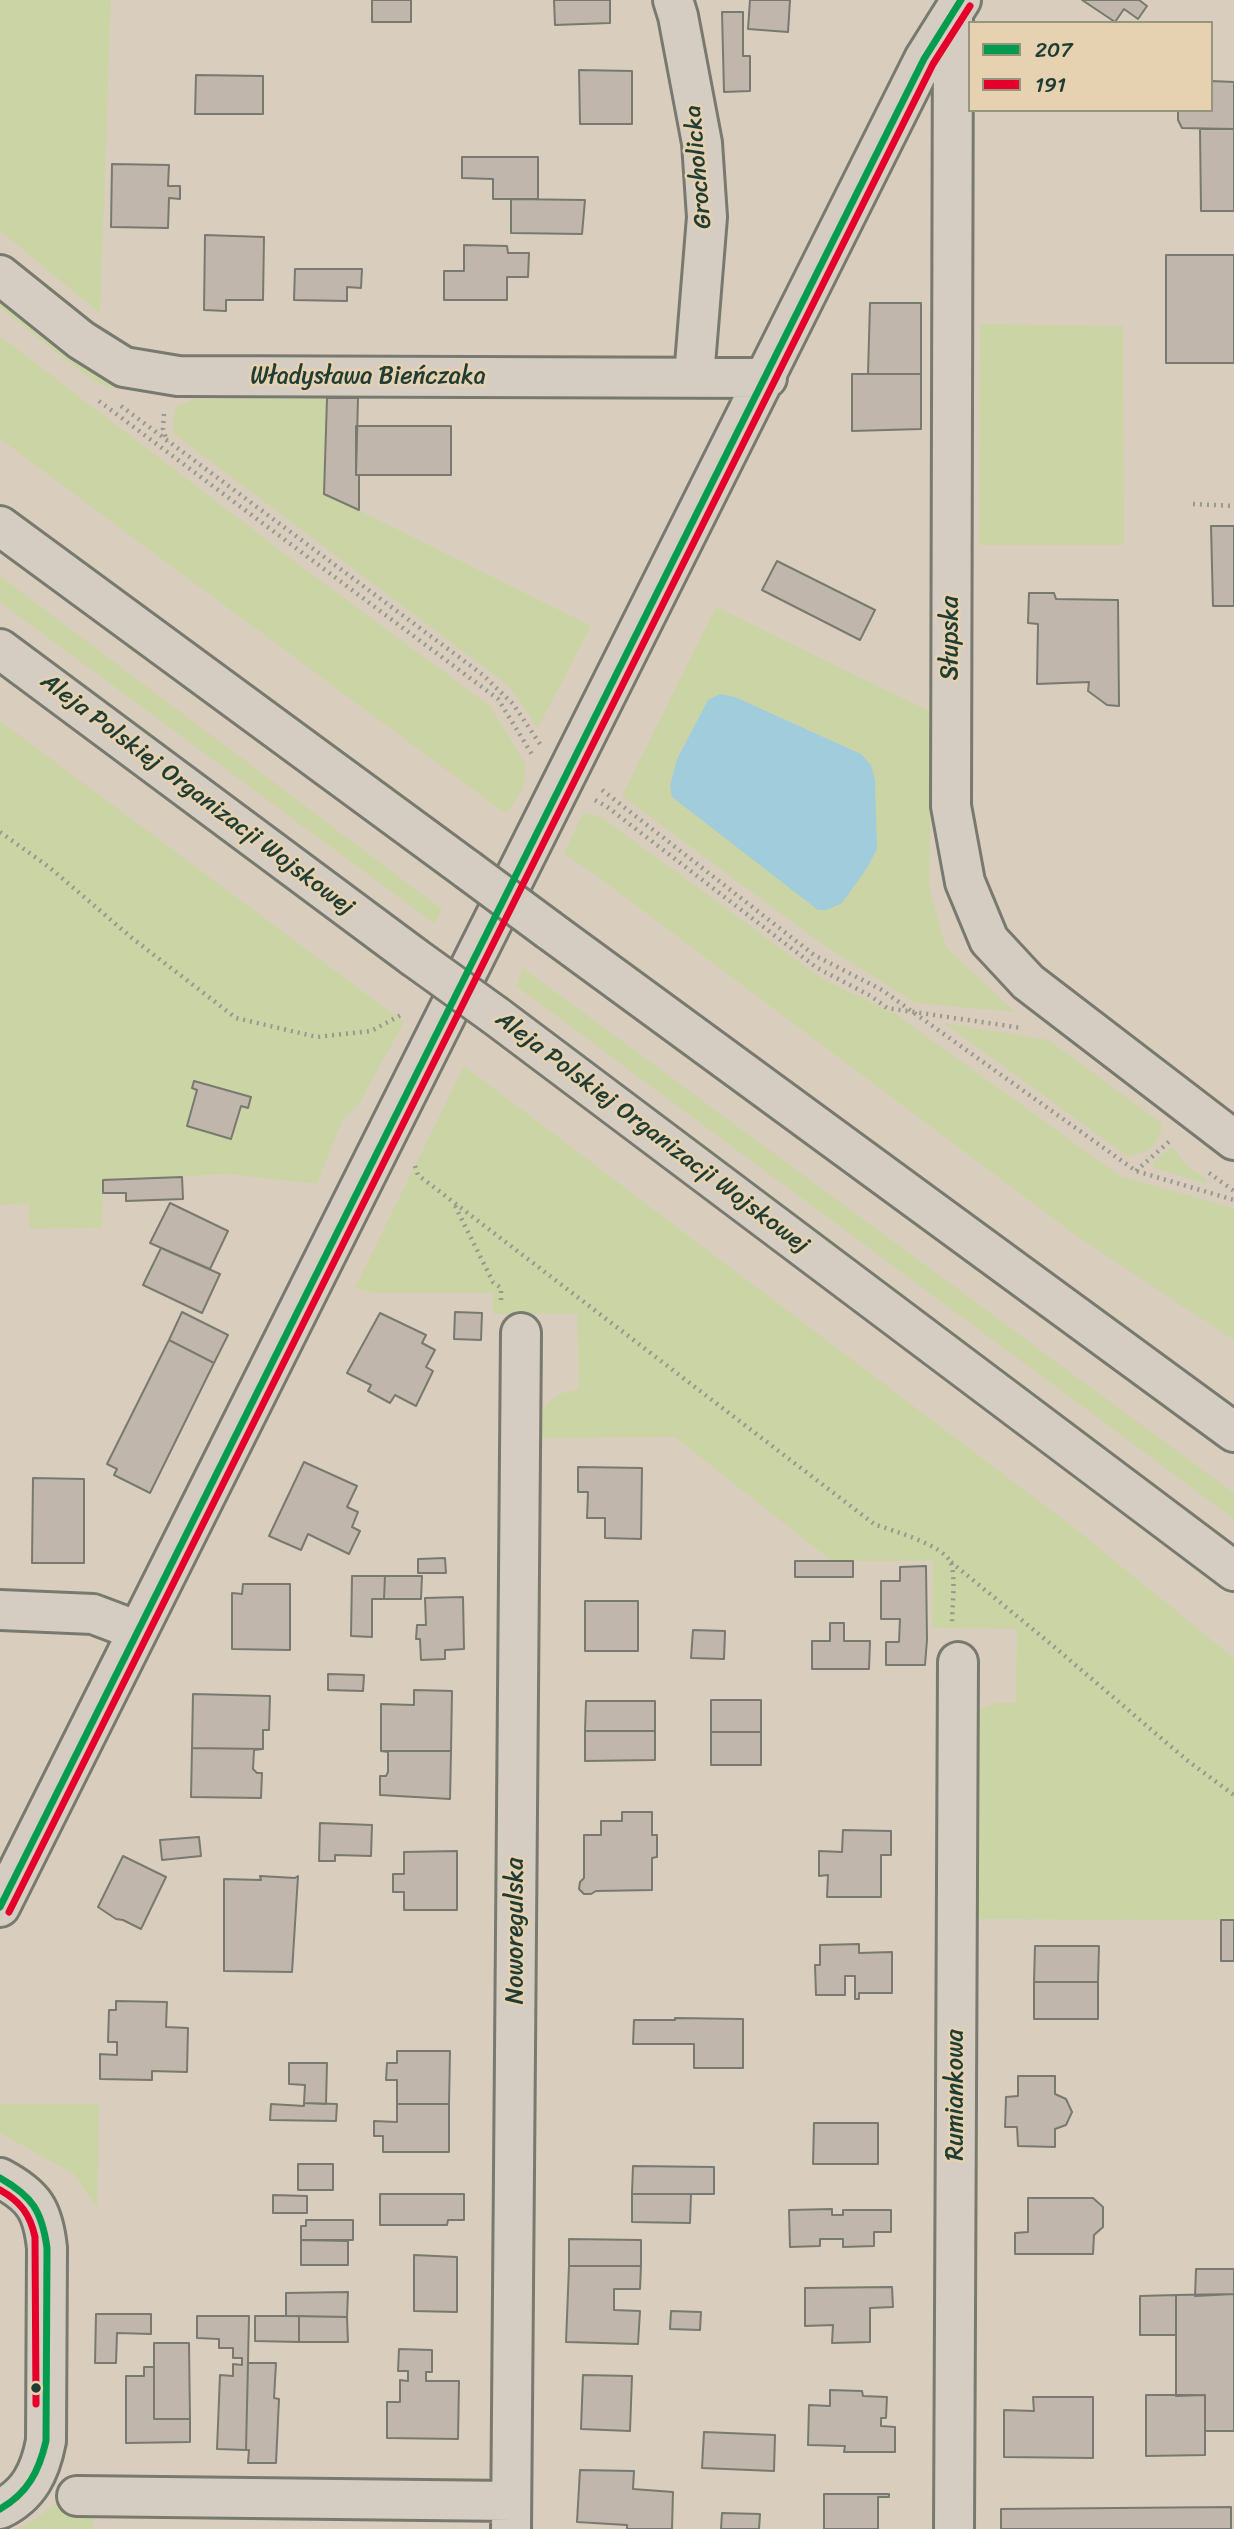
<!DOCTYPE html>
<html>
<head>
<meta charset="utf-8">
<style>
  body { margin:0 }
  #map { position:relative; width:1234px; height:2529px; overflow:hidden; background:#d9cebd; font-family:Sriracha,sans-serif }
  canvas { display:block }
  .legend { position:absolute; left:968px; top:21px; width:245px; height:91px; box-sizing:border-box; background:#e6d1b0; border:2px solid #96967e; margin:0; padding:9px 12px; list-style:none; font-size:21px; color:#1f3d34 }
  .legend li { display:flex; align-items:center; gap:14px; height:35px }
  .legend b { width:35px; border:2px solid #96967e }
</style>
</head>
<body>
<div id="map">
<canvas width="1234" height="2529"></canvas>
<ul class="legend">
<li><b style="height:9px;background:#039c4e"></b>207</li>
<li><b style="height:9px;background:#e4002b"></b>191</li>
</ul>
</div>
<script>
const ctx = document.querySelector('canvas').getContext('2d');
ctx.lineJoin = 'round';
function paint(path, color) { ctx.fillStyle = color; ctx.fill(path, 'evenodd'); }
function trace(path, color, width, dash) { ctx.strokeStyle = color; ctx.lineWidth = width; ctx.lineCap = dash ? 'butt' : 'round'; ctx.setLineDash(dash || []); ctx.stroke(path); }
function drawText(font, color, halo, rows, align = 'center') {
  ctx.font = font + ' Sriracha,sans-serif'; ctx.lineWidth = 5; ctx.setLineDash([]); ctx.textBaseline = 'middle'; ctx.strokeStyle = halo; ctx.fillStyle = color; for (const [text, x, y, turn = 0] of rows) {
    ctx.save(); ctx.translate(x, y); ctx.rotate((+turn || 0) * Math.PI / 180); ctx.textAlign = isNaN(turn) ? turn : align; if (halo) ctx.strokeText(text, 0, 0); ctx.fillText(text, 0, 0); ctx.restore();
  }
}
paint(new Path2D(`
  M0 0H111L100 313 0 231Z
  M0 296 171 389 150 391 105 387 84 374 0 308Z
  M980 324 1123 326 1124 545H979Z
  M0 336 294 561 490 706 526 765 523 789 506 814 0 439Z
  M326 398 324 493 591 626 538 728 509 686 173 433 175 407 194 399Z
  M0 576 442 909 435 924 0 602Z
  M716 607 933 713 929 888 946 947 1015 1012 916 1003 825 946 622 796ZM735 697 861 754 871 765 670 786 677 758 708 700Z
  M0 721 404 1022 359 1104 342 1121 317 1184 227 1174 103 1180 102 1228 29 1229V1203L0 1205Z
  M583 813 600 816 821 978 897 1015 1120 1176 1234 1208V1340L1074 1234 590 871 564 854Z
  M523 968 1234 1493V1519L516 986Z
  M944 1023 1049 1040 1162 1124C1160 1145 1148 1154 1127 1156Z
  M464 1066 1072 1526 1234 1658V1920L976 1919 971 1726 977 1710 995 1703H1016L1017 1629 932 1628 933 1561H832L675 1437 539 1438C541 1405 545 1396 579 1389L577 1314H493V1293H373L355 1288Z
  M1173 1148 1190 1169 1206 1178V1184L1152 1167C1154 1160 1166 1149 1173 1148Z
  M0 2104H99L97 2208 74 2174 0 2133Z
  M60 2500 94 2514 93 2529H16L33 2521Z`), '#cbd4a4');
paint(new Path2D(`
  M720 694 735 697 861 754 871 765 875 780 877 849 867 868 842 903 827 910H818L672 797 670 786 677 759 708 700Z`), '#a1ccdc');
const building = new Path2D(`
  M372 0H411V22H372Z
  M554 0H610V23L555 25Z
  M750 0H790L788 32 748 29Z
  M1082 0H1139L1147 6 1138 19 1124 9 1115 22Z
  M722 12H743V56H750V91L724 92Z
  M579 70 632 71V124H580Z
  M196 75 263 76V114H195Z
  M1211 81 1234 82V129L1182 128 1178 120V110H1211Z
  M1200 129H1234V211H1201Z
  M462 157H538V199H493V179L462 178Z
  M112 164 169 165 168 186H180V199L169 198 168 228 111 227Z
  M511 199 585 200 582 234 511 233Z
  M205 235 264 237 263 300H226V311L204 310Z
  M464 245 507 246 508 253H529L528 277H507V300H444V271H464Z
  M1166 255H1234V363H1166Z
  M295 269H362L361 288 347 287V301L294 300Z
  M870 303H921V374H868Z
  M852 374H921V429L852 431Z
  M327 398H358L356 475H359V510L324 494Z
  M356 426H451V475H356Z
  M1211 526H1234V606H1213Z
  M777 561 875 610 860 640 762 590Z
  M1029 593H1054L1056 599 1118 600 1119 706 1107 705 1088 691 1089 682 1037 684 1038 624 1028 623Z
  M194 1081 251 1097 248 1108 241 1106 231 1139 187 1126 197 1090 192 1088Z
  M182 1177 183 1199 126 1201V1193H103V1180Z
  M170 1203 228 1231 210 1269 150 1243Z
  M161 1248 220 1274 202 1313 143 1285Z
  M182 1312 228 1335 214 1363 169 1340Z
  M455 1312 482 1313 481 1340 454 1339Z
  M380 1313 426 1335 422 1343 435 1350 426 1367 433 1371 416 1406 395 1395 390 1403 368 1391 371 1385 347 1373Z
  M169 1340 214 1363 150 1493 114 1475 117 1469 107 1464Z
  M304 1462 357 1486 347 1507 358 1512 352 1527 360 1531 349 1554 308 1534 301 1550 269 1536Z
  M578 1467 642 1468 641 1539 605 1538V1518H587L588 1492H578Z
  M33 1478 84 1479V1563H32Z
  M445 1558 446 1573H418V1559Z
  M795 1561H853V1577H795Z
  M926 1566 927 1640 925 1665H886V1642H899L900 1619H881V1581H900V1567Z
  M352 1576H385L384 1599H372V1637L351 1636Z
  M385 1576H422L421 1599H384Z
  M243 1584H290V1650L232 1649V1593L242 1594Z
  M463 1597 464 1649 445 1650V1659L421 1660 420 1639H416L417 1625H426L425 1598Z
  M585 1601H638V1651H585Z
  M830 1623H844V1641H870L869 1669H812V1641H830Z
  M693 1630 725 1631 724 1659 691 1658Z
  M328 1674 364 1675 363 1691 328 1690Z
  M414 1690 452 1691 451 1751H381V1704L414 1705Z
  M193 1694 270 1696 269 1730H263V1749L192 1748Z
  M711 1700H761V1732H711Z
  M586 1701H655V1731H585Z
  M585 1731H655V1760L585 1761Z
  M711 1732H761V1765H711Z
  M192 1748 263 1749 254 1750 253 1769 257 1773H262L261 1798 191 1797Z
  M381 1751H451L450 1799 380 1795V1776H386L388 1772V1752Z
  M622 1812H652V1835H657V1857L652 1858V1890L596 1891 591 1894H584L579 1889 580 1882 584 1878V1835H601V1821H622Z
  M320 1823 372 1825 371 1856 335 1855V1861H319Z
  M843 1830 891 1831V1855H881V1897H827L828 1875 819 1876V1851L842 1852Z
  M199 1837 201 1856 162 1860 160 1840Z
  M457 1851V1910H404V1892H393V1874H404V1852Z
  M123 1856 166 1877 141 1929 123 1920 116 1919 98 1907Z
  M260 1876 295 1878 298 1876 292 1972 224 1971V1879L261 1880Z
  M1221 1920H1234V1961H1221Z
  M859 1944V1953L892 1952V1993H859V1999H855V1976H845V1995H816L815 1965H820V1945Z
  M1035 1946H1099L1098 1982H1034Z
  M1034 1982H1098V2019H1034Z
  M116 2001 167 2002 166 2027 188 2028 187 2072 152 2071V2080L100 2079V2054L117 2055V2042H108L109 2010H116Z
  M675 2018 743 2019V2068H694V2044H633L634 2020H675Z
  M397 2051H450L449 2104H397V2080H386L387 2063H397Z
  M289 2063H327L326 2104 304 2103 305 2085 289 2084Z
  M1018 2076H1055V2094L1066 2099 1072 2112 1066 2125 1055 2129V2147L1018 2146 1017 2127H1005L1006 2097 1018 2096Z
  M304 2103 337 2104 336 2121 270 2120 271 2104 304 2106Z
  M397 2104H449V2152H383V2136H374V2121L397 2122Z
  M814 2123H878V2164H813Z
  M298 2164H333V2190H298Z
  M633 2166 714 2167V2194H632Z
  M380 2194H464V2220H448L447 2225H380Z
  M632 2194H691L690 2223 632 2222Z
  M273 2195 307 2196V2213H273Z
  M1028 2198H1093L1103 2207V2227L1094 2235 1093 2254H1015V2233L1028 2232Z
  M832 2209V2215H843V2210H891V2232H874V2246L843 2247V2239H820V2246L790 2247 789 2210Z
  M306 2220H353V2240H301V2226H306Z
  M569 2239 641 2240V2266H569Z
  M301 2240 348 2241V2265H301Z
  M414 2255 457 2257V2312L414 2311Z
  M569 2266H641L640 2289H614V2310L640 2311 638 2344 566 2342Z
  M1196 2269H1234V2294L1195 2296Z
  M892 2287 893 2307 870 2308V2342L832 2343 833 2325 805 2326V2288Z
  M348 2292 347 2317 286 2316V2293Z
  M1234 2294V2431H1205V2395L1176 2396V2295Z
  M1176 2295V2335H1140V2296Z
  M671 2311 701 2312 700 2330 670 2329Z
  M96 2314H151V2334L117 2333 116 2363H95Z
  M197 2316H249L246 2450 217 2449 220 2375 233 2376V2364L242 2365V2358H233V2348H219V2339L197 2338Z
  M255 2316H299V2342L255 2341Z
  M299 2316 347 2317 348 2342H299Z
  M154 2343H189L190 2419H154Z
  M399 2349 432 2350V2372H426V2381H459L458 2439 387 2438V2402H400V2380L408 2381V2371H398Z
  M248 2363H276L274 2398 279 2399 276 2463H248L249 2450H246Z
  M144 2367H154V2419H190V2442L126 2443V2376H144Z
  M583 2375 632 2376 630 2431 581 2429Z
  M830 2390 862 2391 863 2396 887 2397 886 2418H881V2426L895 2427V2452H844L845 2446 808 2445 809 2405 830 2406Z
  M1146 2395H1205V2455L1146 2456Z
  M1033 2397H1093V2458L1004 2457V2410L1034 2411Z
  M704 2432 775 2435 774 2471 702 2468Z
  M580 2470 634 2471 633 2489 673 2492 672 2529H627V2525L577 2522Z
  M824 2494H889V2497H878V2529H824Z
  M1231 2507V2529H1001V2509Z
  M722 2513 760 2514 759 2529H721Z`);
paint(building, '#c1b6ac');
trace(building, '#78796f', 2);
const minor = new Path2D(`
  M673 0 678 16 702 143 707 217 694 377
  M953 13 951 806 965 882 989 940 1028 982 1234 1140
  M0 275 81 340 124 367 178 376 767 378
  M0 1610 93 1614 138 1631
  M0 1907 924 59 961 0
  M0 2178C34 2196 43 2210 47 2248L46 2441C40 2472 29 2495 0 2509
  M77 2496 511 2501
  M511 2529 521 1333
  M954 2529 958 1662`);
const highway = new Path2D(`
  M0 526 468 870
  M0 649 414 957
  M549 930 1234 1432
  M496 1016 1234 1571`);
trace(minor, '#78796f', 44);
trace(highway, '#78796f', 44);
trace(new Path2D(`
  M99 401 498 699 533 756
  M121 406 483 675 513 704 540 744
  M164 414 163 429 167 442
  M1193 504 1234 506
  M602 790 814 955 882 990 1136 1171 1234 1200
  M595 800 606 806 817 968 871 996 887 1008 1022 1028
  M0 832 49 867 132 938 236 1018 317 1037 371 1031 401 1015
  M415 1166 418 1175 874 1524C893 1531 944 1545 951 1563 956 1578 952 1608 952 1624
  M1136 1171 1172 1139
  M1209 1173 1234 1191
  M455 1206 493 1282 501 1288V1300
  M951 1562 1052 1645 1188 1761 1234 1795`), '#99988e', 4.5, [2, 5]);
trace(minor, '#d5cdc1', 38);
trace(highway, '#d5cdc1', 38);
const highwayBridge = new Path2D(`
  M468 870 549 930
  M414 957 496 1016`);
trace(highwayBridge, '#78796f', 44, []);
trace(highwayBridge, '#d5cdc1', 38);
trace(new Path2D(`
  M0 1907 924 59 961 0
  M0 2178C32 2196 42 2211 47 2248L46 2441C39 2471 28 2493 0 2509`), '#039c4e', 7);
trace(new Path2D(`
  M9 1912 933 64 970 6
  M0 2190C20 2201 30 2214 35 2237L36 2404`), '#e4002b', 7);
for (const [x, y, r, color] of [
  [36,2388,6,"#1f3d34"]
]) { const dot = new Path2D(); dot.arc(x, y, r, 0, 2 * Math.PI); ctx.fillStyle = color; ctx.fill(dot); trace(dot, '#e6d1b0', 2.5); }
drawText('24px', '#1f3d34', '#e6d1b0', [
  ["Grocholicka",699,167,-95],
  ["Władysława Bieńczaka",368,377],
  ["Słupska",951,638,-90],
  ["Aleja Polskiej Organizacji Wojskowej",197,795,37],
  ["Aleja Polskiej Organizacji Wojskowej",652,1133,37],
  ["Noworegulska",516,1931,-90],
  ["Rumiankowa",956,2095,-90]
]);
</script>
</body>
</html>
